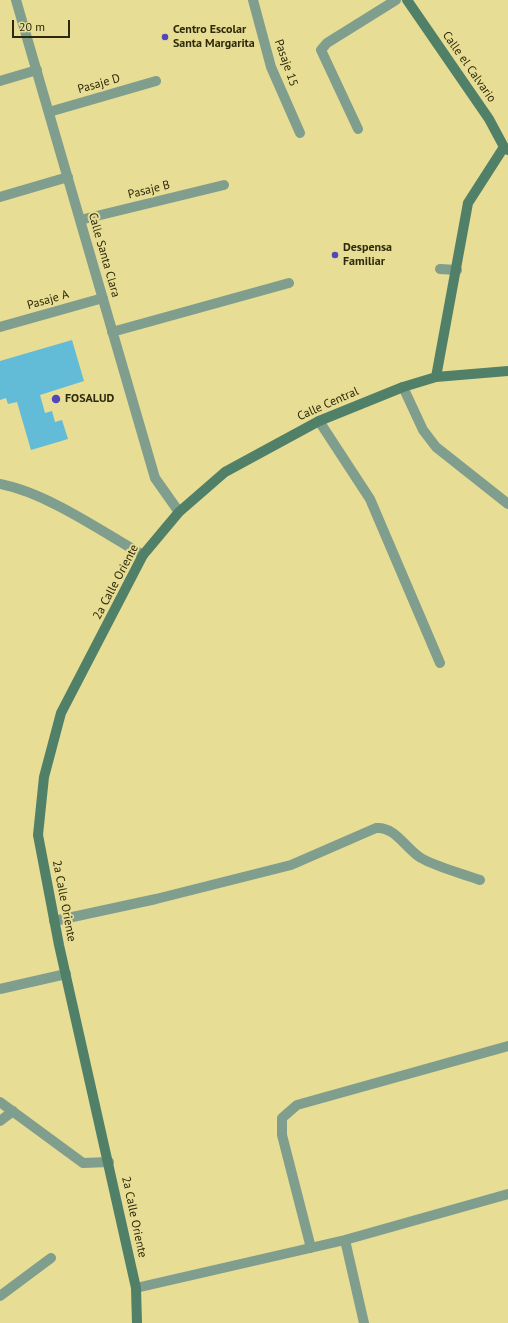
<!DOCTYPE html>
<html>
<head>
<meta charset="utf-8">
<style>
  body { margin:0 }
  #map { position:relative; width:508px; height:1323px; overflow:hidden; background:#e7dd94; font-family:"PT Sans",sans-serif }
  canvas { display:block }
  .scale { position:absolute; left:12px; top:20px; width:58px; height:18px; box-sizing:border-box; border:2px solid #2d290b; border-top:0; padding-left:5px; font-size:12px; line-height:14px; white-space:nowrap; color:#2d290b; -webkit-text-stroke:3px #e7dd94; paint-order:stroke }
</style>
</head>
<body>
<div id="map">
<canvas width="508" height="1323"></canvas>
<div class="scale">20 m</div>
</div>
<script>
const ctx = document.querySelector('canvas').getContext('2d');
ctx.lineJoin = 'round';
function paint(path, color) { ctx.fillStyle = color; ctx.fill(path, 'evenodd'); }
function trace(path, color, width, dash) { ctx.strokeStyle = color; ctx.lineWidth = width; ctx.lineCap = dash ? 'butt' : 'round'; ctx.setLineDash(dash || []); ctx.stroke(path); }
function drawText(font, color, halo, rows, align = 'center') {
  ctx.font = font + ' "PT Sans",sans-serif'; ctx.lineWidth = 4; ctx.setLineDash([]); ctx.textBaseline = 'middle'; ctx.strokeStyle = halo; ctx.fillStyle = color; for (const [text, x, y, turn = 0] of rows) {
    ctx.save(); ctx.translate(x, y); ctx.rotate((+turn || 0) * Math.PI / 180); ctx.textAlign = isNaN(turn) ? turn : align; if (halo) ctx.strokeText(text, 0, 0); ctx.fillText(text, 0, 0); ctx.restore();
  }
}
paint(new Path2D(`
  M72 340 84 381 40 395 45 413 52 411 55 422 62 420 68 439 31 450 17 402 8 404 6 398 0 400V361Z`), '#62bbd7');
trace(new Path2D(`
  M253 0 271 67 300 133
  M440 269 457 270
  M403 387 423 430 436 447 508 504
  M0 484C47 493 101 531 143 555`), '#7f9e8e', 10);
trace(new Path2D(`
  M16 0 155 478 179 512
  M0 81 37 70
  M49 112 156 81
  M358 129 321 50 327 43 396 0
  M0 197 68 177
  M80 220 224 185
  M0 327 103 298
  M112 332 289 283
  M319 421 370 499 440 663
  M54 921 156 899 291 865 376 828C395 826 406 849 421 858 439 868 461 873 480 880
  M0 989 66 974
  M0 1102 83 1163 109 1162
  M0 1121 13 1111
  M345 1240 364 1323
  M311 1248 282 1135V1118L297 1105 508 1046
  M136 1288 345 1240 508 1194
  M0 1296 51 1258`), '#7f9e8e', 10);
trace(new Path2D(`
  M407 0 489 119 504 147 508 150
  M436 377 468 203 504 147
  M137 1323 136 1288 59 945 38 835 44 777 61 713 143 555 179 512 225 472 319 421 403 387 436 377 508 371`), '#518069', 10);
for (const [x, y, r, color] of [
  [165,37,4,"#5246be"],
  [335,255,4,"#5246be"],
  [56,399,5,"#5246be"]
]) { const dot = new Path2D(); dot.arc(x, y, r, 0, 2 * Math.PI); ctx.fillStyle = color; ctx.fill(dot); trace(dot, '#e7dd94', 1.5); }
drawText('bold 12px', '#2d290b', '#e7dd94', [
  ["Centro Escolar",173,30],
  ["Santa Margarita",173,44],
  ["Despensa",343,248],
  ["Familiar",343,262],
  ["FOSALUD",65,399]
], 'left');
drawText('12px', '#2d290b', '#e7dd94', [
  ["Pasaje 15",286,63,71],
  ["Calle el Calvario",469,67,55],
  ["Pasaje D",99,84,-16],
  ["Pasaje B",149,190,-14],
  ["Calle Santa Clara",104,255,74],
  ["Pasaje A",48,300,-16],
  ["Calle Central",328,404,-24],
  ["2a Calle Oriente",116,582,-62],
  ["2a Calle Oriente",64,901,79],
  ["2a Calle Oriente",134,1217,78]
]);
</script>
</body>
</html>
